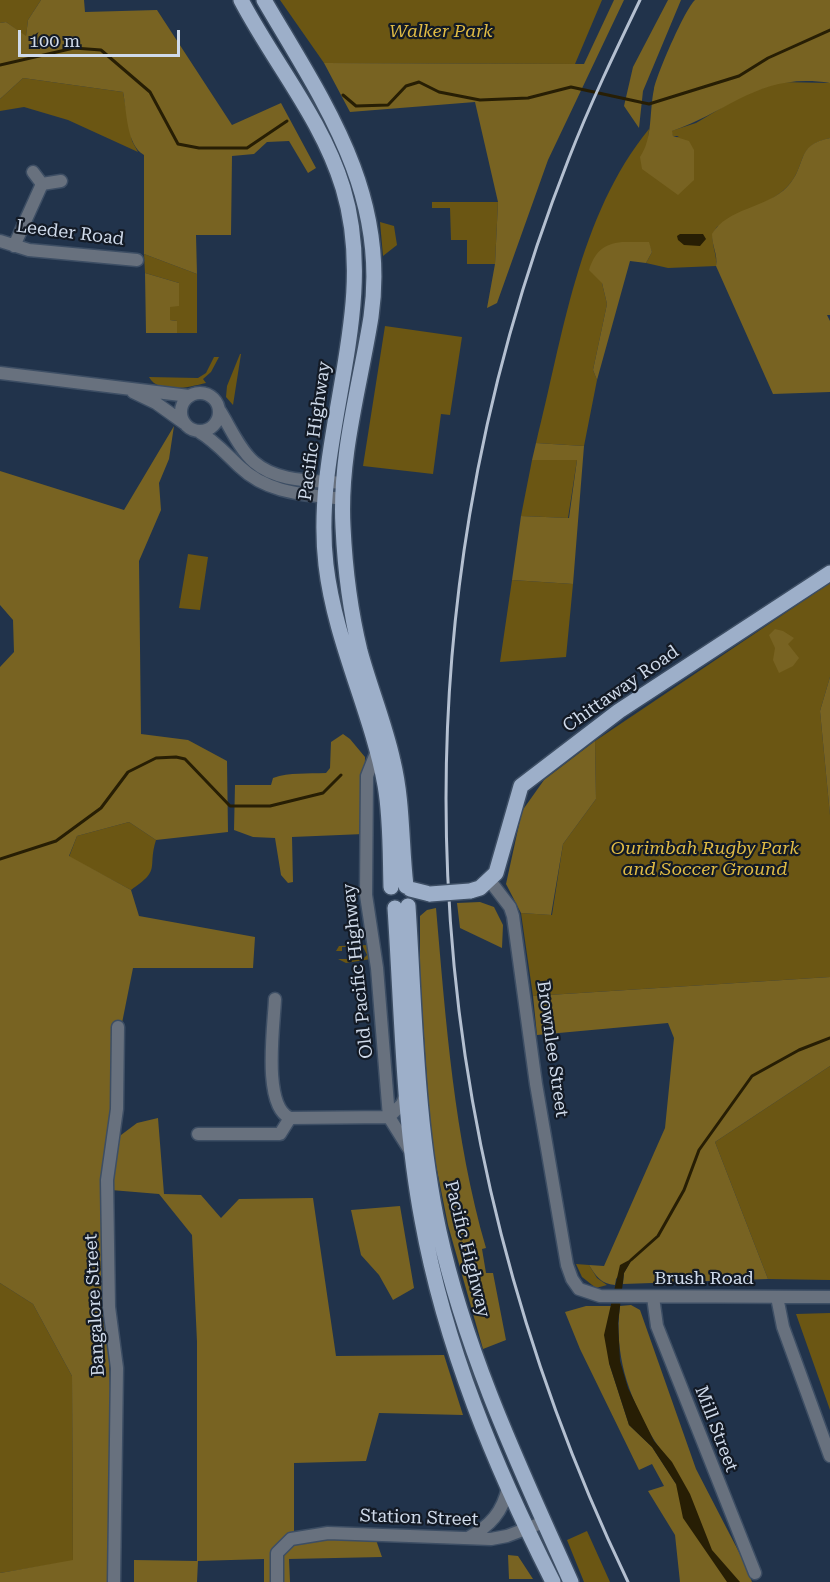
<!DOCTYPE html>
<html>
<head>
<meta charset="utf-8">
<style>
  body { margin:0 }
  #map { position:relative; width:830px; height:1582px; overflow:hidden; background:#21334b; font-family:"Roboto Serif",serif }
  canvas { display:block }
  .scale { position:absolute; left:18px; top:30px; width:162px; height:27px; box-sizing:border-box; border:3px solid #cfdaea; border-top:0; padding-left:8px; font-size:18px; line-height:21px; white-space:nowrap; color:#cfdaea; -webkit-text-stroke:4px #131a25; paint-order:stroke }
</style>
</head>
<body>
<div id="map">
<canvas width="830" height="1582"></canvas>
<div class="scale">100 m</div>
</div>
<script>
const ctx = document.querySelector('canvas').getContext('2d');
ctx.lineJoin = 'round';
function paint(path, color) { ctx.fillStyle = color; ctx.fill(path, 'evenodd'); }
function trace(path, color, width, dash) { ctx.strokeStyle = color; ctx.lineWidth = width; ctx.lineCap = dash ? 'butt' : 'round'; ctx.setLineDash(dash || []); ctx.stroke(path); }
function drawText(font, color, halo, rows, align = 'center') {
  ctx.font = font + ' "Roboto Serif",serif'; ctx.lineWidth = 4.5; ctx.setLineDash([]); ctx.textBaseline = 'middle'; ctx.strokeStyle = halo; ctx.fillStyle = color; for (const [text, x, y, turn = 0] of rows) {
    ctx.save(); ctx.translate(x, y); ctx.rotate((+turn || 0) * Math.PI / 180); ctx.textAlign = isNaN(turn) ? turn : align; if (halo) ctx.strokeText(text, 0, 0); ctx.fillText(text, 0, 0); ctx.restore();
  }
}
paint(new Path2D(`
  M0 0H41L28 20 26 37 6 22 0 23Z
  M280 0H602L575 64 324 63Z
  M23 78 123 92 132 141 138 152 68 120 24 107 0 111V99Z
  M780 82 830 83V138C794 146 808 165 787 187 771 204 737 213 717 227 707 239 718 252 716 266L668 268 646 263 652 252 648 242 602 283 607 304 593 370 597 380 584 446 536 443C563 337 578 216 649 129L648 146 641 157 679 136H673L671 131 696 123 743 95Z
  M432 202H498L495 264H467V240H451L450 208H432Z
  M380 222 394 226 397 245 383 256Z
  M144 254 197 274V333H177V321L170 320V306L179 283 145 273Z
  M385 326 462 337 450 415 441 414 433 474 363 466Z
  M240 354H241L233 405 226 397 227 386Z
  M214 357H219L211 372 203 379 206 383C189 387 159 395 149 377L198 378 206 373Z
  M532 460H577L568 518 521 516Z
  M188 554 208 557 200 610 179 608Z
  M512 580 573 584 566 657 500 662Z
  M830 583V677L820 711 830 815V977L533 996 521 913 552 915 563 844 596 799 595 741Z
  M129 822 156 840C147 869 162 869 131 890L69 857 77 836Z
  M369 945 371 959 346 963 338 959H363L367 955 363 947H342V951H336L339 946Z
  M830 1066V1280L768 1279 715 1142Z
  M576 1264 589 1265 597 1278 607 1285 596 1288 582 1277Z
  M0 1283 33 1304 72 1376 73 1561 0 1573Z
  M830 1313V1410L796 1314Z
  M587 1531 610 1582H584L567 1540Z`), '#6b5613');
paint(new Path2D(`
  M41 0H84L85 12 157 10 232 125 281 103 316 168 308 173 289 141 267 142 254 154 232 156 231 235H196L197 274 144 254V155C126 145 127 111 123 92L23 78 0 99V23L6 22 26 36 28 20Z
  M614 0H624L548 160 497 303 487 308 495 264 498 202 475 102 350 112 324 63 584 64Z
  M668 0H681L643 91 639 128 624 106 633 67Z
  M695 0H830V83C760 72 731 111 672 131L673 136 689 141 694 150V180L678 195 642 169 640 157C653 138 649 112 654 89 657 74 685 9 695 0Z
  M830 138V315H827L830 321V392L773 394 716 266C718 254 712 247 712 234 727 208 767 208 787 187 808 165 794 145 830 138Z
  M622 242H649L652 252 646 263 630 261 597 380 593 370 607 304 602 283 589 270C595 252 603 244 622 242Z
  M145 273 179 283V306L170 307V320L177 321V333H146Z
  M174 426 169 459 159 483 161 510 139 561 141 734 188 740 227 761 228 832 156 840 129 822 77 836 69 856 131 890 139 916 255 937 253 968H133L122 1023 112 1024V1040L106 1260 116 1582H0V1573L73 1560 72 1376 33 1304 0 1283V667L14 652 13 620 0 605V471L124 510Z
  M536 443 584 446 573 584 512 580 521 516 569 518 577 460H532Z
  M775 629 783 631 794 638 788 644 799 658 793 666 779 673 773 660 775 648 769 635Z
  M830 677V815L820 711Z
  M343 734 350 739 365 757 364 834 292 837 293 882 288 883 281 875 275 838 253 837 234 830 235 785H271L273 778C290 772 307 774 326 773L330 768 331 742Z
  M595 741 596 799 563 844 551 915 521 913 506 884 522 811 544 780Z
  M480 902 494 907 503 925 502 948 460 928 457 903Z
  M436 908C446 1023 454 1137 486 1248L482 1249 486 1273H493L506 1340 483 1349 448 1225 431 1140 420 978V916L427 910Z
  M830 977V1066L715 1142 768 1279 623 1284 624 1273 632 1259 616 1279 615 1285C601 1284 596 1276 589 1265L604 1266 665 1128 674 1038 668 1023 537 1035 533 996Z
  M158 1118 164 1194 201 1195 221 1218 239 1199 313 1198 336 1356 444 1355 463 1415 379 1413 366 1461 294 1463V1534C269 1549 274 1556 274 1582H264V1559L198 1561 197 1582H134V1560L197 1561V1342L192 1235 159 1194 111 1190 117 1138 137 1123Z
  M400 1206 414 1288 393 1300 379 1275 361 1255 351 1210Z
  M631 1305 640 1310 696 1469 742 1558 752 1582H680L675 1535 648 1491 664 1486 652 1464 639 1470 580 1349 565 1312 586 1306H612L609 1363 629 1425 652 1447 676 1484C670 1456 664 1457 651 1435 628 1394 614 1354 620 1306Z
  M325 1540H376L382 1557 289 1559 290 1582H283L282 1553 294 1543Z
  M508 1555 518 1556 533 1579H509Z`), '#786322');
paint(new Path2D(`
  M680 234H703L706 239 700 246 684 245 678 240 677 236Z
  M633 1258 624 1273 618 1323 620 1361 628 1388 654 1441 672 1462 690 1494 712 1550 740 1582H727L683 1518 676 1484 652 1447 629 1425 609 1363 604 1335 620 1265Z`), '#271e04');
trace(new Path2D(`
  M0 65 74 48 101 50 150 92 178 144 199 148H247L287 121
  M343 95 356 106 388 105 406 86 419 82 439 92 480 100 528 98 571 87 649 104 739 76 768 58 830 30
  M0 859 56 841 101 808 128 772 156 758 176 757 185 759 230 806H270L323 793 341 775
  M631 1260 658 1236 684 1190 699 1150 752 1076 799 1050 830 1038`), '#271e04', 3);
const minor = new Path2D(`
  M33 172 42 184 61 181
  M0 241 29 250 137 260
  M14 246 42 184
  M0 373 189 396
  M133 392 156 403 184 423
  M181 412a19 19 0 1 1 38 0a19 19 0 1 1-38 0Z
  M220 411C230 427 240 450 254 462 278 483 314 480 344 483
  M198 431C215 441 226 454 240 467 266 492 300 494 335 498
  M377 751 367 776 366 895 377 968 389 1117
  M490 881 510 907 513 916 536 1084 567 1265 572 1279 579 1289 600 1296 830 1297
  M275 999C274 1025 262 1106 290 1118L389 1117 402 1104 407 1092
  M389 1117 409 1149
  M198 1134H280L290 1118
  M653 1297 657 1326 755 1573
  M777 1297 783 1327 830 1456
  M468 1538C490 1526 503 1512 508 1487
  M114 1582 117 1368 109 1307 107 1180 117 1109 118 1027
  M277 1582V1553L291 1539 328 1533 491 1539 507 1536 544 1522`);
const major = new Path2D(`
  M241 0C274 63 322 119 343 188 381 313 311 439 326 565 335 642 371 710 385 785 391 818 390 854 391 887
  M264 0C323 101 389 193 371 317 360 386 339 456 343 527 345 569 350 610 360 651 370 688 385 724 393 761 403 802 401 844 406 886
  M410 889 430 894
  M470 891 480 888 496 873 521 786 619 711 830 573
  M408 906C415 1014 416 1125 439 1231 466 1354 520 1468 571 1582
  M395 908C402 1012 403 1118 422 1220 445 1347 495 1467 553 1582`);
trace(minor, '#3d4e64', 15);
trace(major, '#3d4e64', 18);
trace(minor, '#68717e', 12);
trace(major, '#9dafc9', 15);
trace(new Path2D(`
  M628 1582C411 1129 384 627 569 158 590 104 615 52 640 0`), '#b4c0d1', 3);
const majorBridge = new Path2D(`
  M430 894 470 891`);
trace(majorBridge, '#3d4e64', 18, []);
trace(majorBridge, '#9dafc9', 15);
drawText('italic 18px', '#e0bb45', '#131a25', [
  ["Walker Park",441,32],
  ["Ourimbah Rugby Park",705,849],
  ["and Soccer Ground",705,870]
]);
drawText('18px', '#cfdaea', '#131a25', [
  ["Leeder Road",70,233,7],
  ["Pacific Highway",315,431,-82],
  ["Chittaway Road",621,689,-35],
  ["Old Pacific Highway",358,971,-96],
  ["Brownlee Street",552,1049,82],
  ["Pacific Highway",467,1249,76],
  ["Brush Road",704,1279],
  ["Bangalore Street",95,1305,-93],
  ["Mill Street",716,1429,69],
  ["Station Street",419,1518,2]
]);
</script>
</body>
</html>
